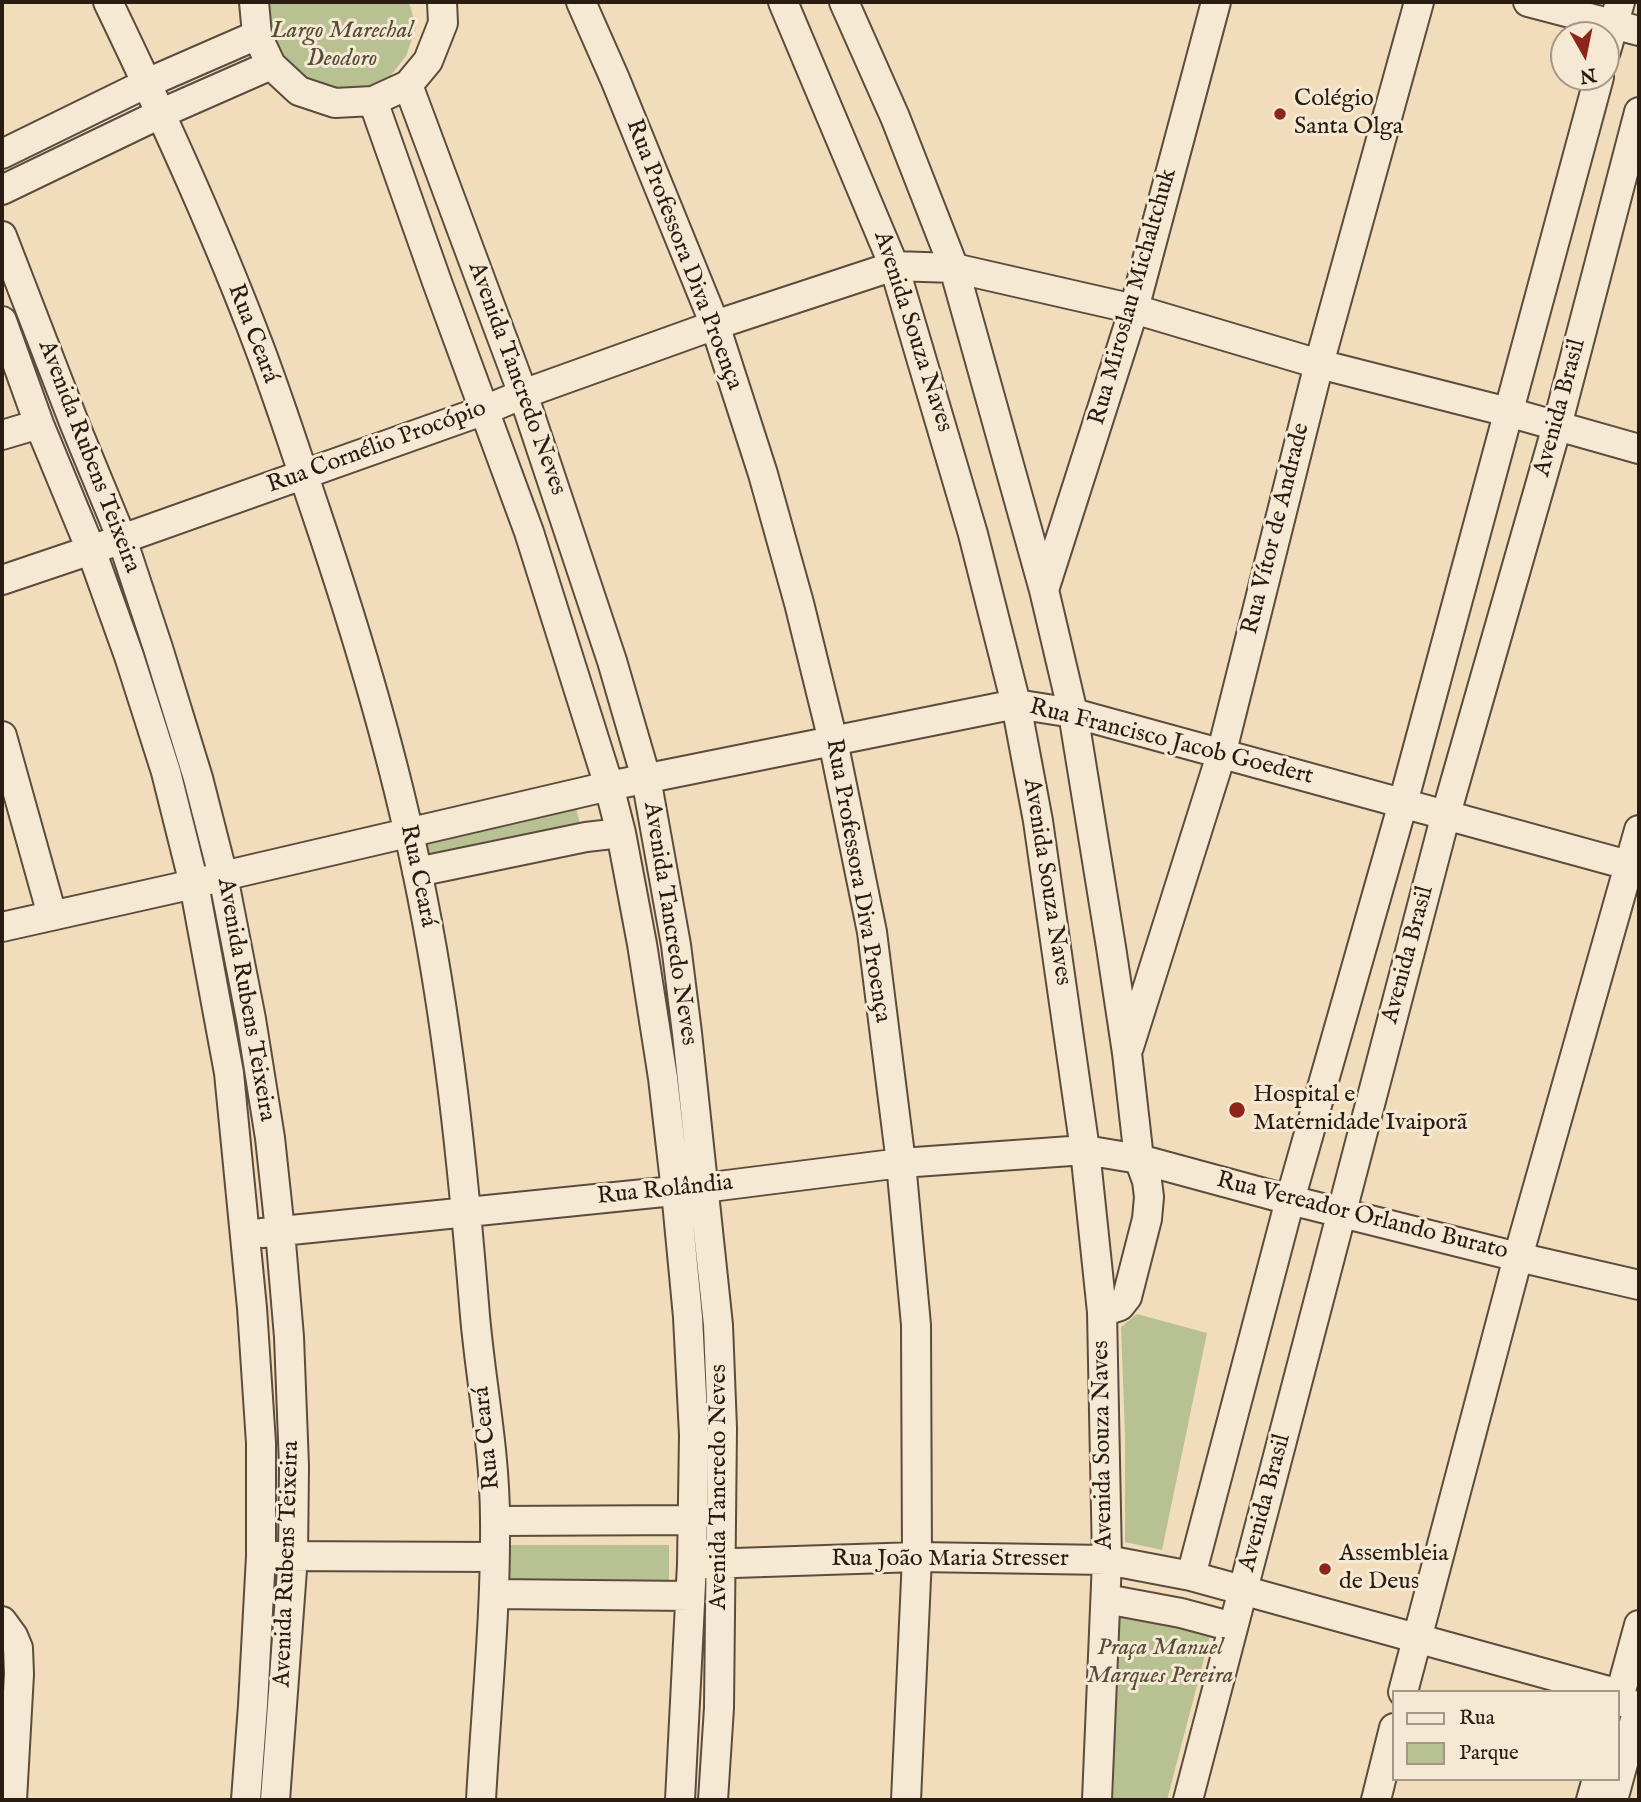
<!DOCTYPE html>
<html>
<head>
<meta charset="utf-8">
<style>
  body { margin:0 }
  #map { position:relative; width:1641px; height:1802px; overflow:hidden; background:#f1ddbb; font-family:"IM FELL English",serif }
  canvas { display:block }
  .frame { position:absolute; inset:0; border:4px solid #291c13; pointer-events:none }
  .legend { position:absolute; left:1392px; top:1690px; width:228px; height:91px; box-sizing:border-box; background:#f6e9d3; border:2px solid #a49786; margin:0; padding:9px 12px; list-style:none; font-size:21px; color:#291c13 }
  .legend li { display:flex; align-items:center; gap:14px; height:35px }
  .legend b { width:35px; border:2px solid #a49786 }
  .north { position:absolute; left:1550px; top:21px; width:70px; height:70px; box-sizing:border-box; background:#f6e9d3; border:2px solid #a49786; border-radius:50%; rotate:171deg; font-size:19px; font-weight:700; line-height:28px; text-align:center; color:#291c13 }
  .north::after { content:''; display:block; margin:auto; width:24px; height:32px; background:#8f2418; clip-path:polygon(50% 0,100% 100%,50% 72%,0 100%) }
</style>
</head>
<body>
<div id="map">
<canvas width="1641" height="1802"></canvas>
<div class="frame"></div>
<ul class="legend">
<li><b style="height:9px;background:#f6e9d3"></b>Rua</li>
<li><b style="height:19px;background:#b8c191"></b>Parque</li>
</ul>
<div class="north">N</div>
</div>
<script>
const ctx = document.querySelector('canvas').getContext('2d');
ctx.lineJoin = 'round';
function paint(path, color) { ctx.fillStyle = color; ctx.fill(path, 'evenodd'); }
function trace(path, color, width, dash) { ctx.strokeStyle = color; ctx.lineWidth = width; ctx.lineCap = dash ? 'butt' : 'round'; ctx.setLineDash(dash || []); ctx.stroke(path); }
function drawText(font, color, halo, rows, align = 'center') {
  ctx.font = font + ' "IM FELL English",serif'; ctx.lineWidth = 6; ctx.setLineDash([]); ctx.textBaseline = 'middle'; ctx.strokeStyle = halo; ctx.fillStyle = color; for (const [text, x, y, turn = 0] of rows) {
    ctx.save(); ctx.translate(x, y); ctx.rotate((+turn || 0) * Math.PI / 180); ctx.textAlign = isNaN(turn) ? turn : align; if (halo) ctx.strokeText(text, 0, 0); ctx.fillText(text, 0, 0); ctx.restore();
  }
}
paint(new Path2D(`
  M266 2H409L416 27 406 56 384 84 363 91 344 92 308 83 281 55 268 31Z
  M576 807 581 829 427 860 422 838Z
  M1137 1314 1207 1333 1162 1550 1125 1542V1435L1121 1327Z
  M508 1545H669V1582H508Z
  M1118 1611 1211 1632 1167 1800H1113Z`), '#b8c191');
const minor = new Path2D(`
  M108 2C162 114 214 227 258 344 279 399 297 456 316 512 356 630 392 749 417 871 448 1018 463 1167 475 1316 481 1384 495 1451 495 1520 496 1614 486 1707 481 1800
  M254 2 257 35 271 65 299 91 335 103 373 101 408 85 428 61 443 23 442 2
  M581 2 615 79 715 325 763 474 799 603 833 741 872 932 901 1163 916 1325 917 1557 906 1800
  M783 2 894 266 973 534 1016 704 1038 821 1085 1150 1102 1312 1107 1560 1097 1800
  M844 2 895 117 954 268 1044 590 1073 713 1111 947 1127 1053 1139 1159 1147 1181 1149 1197 1147 1219 1127 1297 1120 1306 1102 1312
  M1528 2 1639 31
  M1606 51 1620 2
  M408 85 523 394 612 661 646 778 676 945 687 1033 718 1325 722 1428 719 1708 713 1800
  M373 101 437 282 529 532 609 786 621 833 642 944 663 1078 676 1191 688 1317 694 1435 692 1564 680 1800
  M2 154 147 83 257 35
  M2 190 162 113 271 65
  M2 236 75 425 122 539 158 648 198 778 223 876 251 1019 270 1138 280 1231 289 1337 294 1466 293 1556 275 1800
  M2 321 39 424 91 550 129 656 166 772 194 884 229 1073 252 1308 261 1443V1556L253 1705 246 1800
  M2 435 39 424
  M2 580 91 550 485 410 523 394 715 325 894 266 954 268 1134 309 1319 364 1508 412 1639 449
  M1044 590 1134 309 1216 2
  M2 736 52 915
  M417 872 586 837 621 833
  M2 927 194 884 223 876 609 786 1016 704 1073 713 1639 868
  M1129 1047 1221 755 1319 364 1419 2
  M262 1233 703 1188 901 1163 1085 1150 1139 1159 1290 1200 1518 1257 1639 1285
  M495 1521 693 1520
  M276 1556 494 1557
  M704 1564 917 1557 1107 1560 1191 1576 1612 1692
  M1191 1576 1290 1200 1403 803 1599 77
  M494 1594 690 1596
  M1106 1599 1181 1613 1233 1627
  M2 1621 13 1636 18 1648 19 1674 12 1800
  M1403 1692 1518 1257 1639 830
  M1618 1702 1639 1625
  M1188 1800 1446 814 1557 426 1639 112
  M1376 1800 1394 1728
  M1591 1800 1597 1779
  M1613 1800 1639 1705`);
trace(minor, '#5b4c3d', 32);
trace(minor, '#f6e9d3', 28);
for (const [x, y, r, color] of [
  [1280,114,7,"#8f2418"],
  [1237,1110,9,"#8f2418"],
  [1325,1569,7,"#8f2418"]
]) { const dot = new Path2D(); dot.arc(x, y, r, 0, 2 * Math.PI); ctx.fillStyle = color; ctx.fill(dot); trace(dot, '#f6e9d3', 2.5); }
drawText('italic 24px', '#544e39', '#f6e9d3', [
  ["Largo Marechal",342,32],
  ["Deodoro",342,60],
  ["Praça Manuel",1160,1649],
  ["Marques Pereira",1160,1677]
]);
drawText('24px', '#291c13', '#f6e9d3', [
  ["Colégio",1294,100],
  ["Santa Olga",1294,128],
  ["Hospital e",1253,1096],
  ["Maternidade Ivaiporã",1253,1124],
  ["Assembleia",1339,1555],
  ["de Deus",1339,1583]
], 'left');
drawText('24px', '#291c13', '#f6e9d3', [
  ["Rua Professora Diva Proença",683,255,69],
  ["Rua Miroslau Michaltchuk",1134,297,-74],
  ["Avenida Souza Naves",912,332,72],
  ["Rua Ceará",252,334,69],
  ["Avenida Tancredo Neves",516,379,70],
  ["Avenida Brasil",1561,408,-75],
  ["Rua Cornélio Procópio",377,448,-20],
  ["Avenida Rubens Teixeira",88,457,69],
  ["Rua Vítor de Andrade",1277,529,-76],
  ["Rua Francisco Jacob Goedert",1171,743,14],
  ["Rua Ceará",417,876,78],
  ["Rua Professora Diva Proença",857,881,80],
  ["Avenida Souza Naves",1046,882,81],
  ["Avenida Tancredo Neves",669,924,81],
  ["Avenida Brasil",1409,955,-75],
  ["Avenida Rubens Teixeira",245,1000,80],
  ["Rua Rolândia",665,1191,-6],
  ["Rua Vereador Orlando Burato",1362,1217,14],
  ["Rua Ceará",488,1438,-96],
  ["Avenida Souza Naves",1104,1445,-91],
  ["Avenida Tancredo Neves",720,1487,-90],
  ["Avenida Brasil",1266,1503,-75],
  ["Rua João Maria Stresser",950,1560],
  ["Avenida Rubens Teixeira",288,1564,-88]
]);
</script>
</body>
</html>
